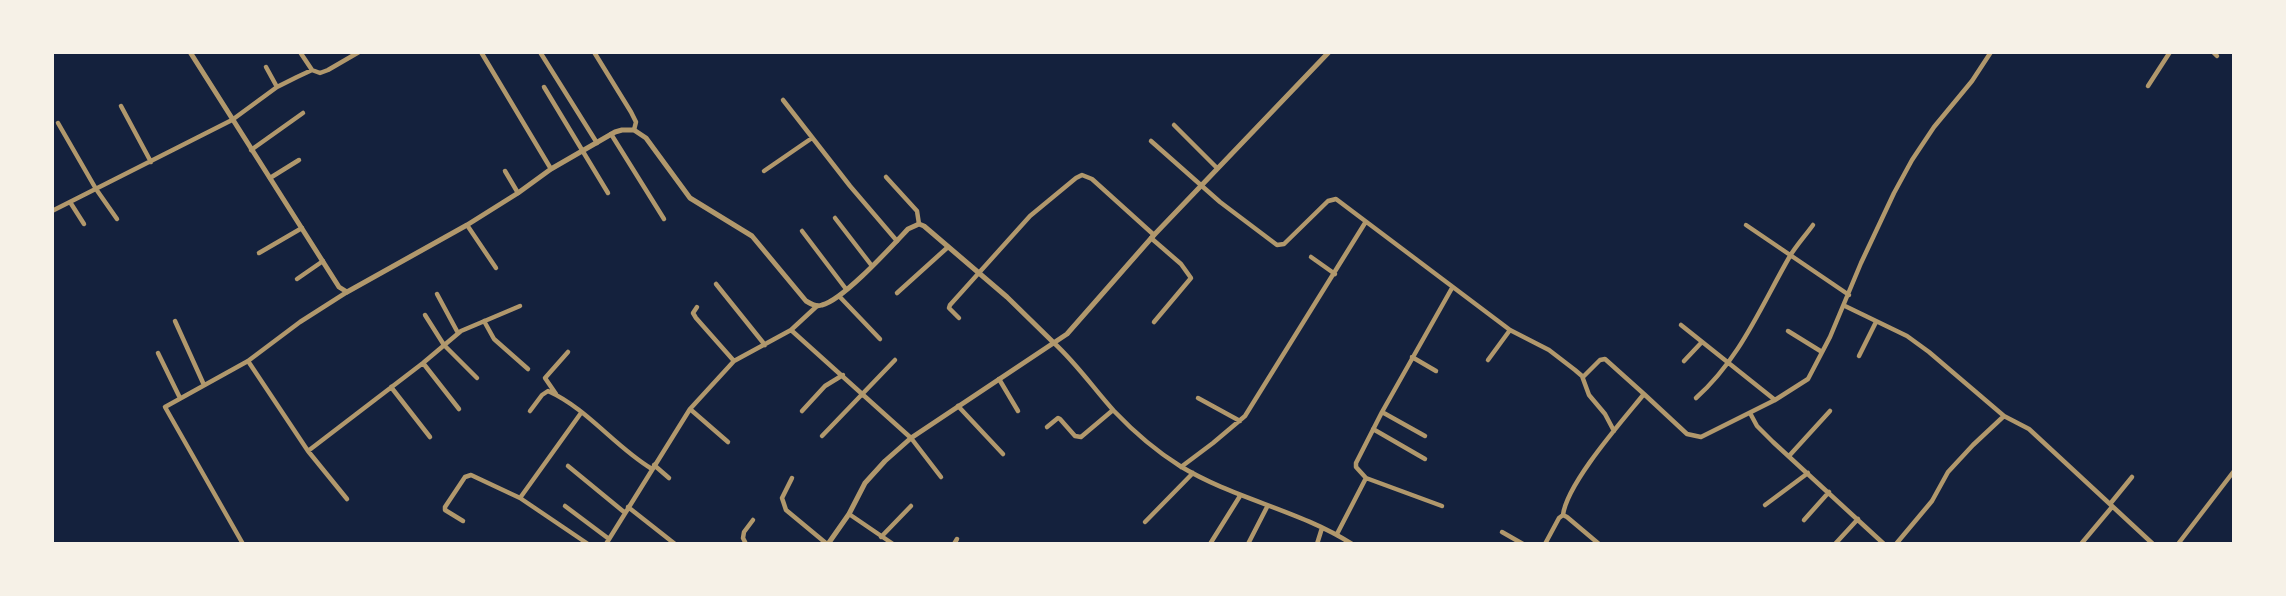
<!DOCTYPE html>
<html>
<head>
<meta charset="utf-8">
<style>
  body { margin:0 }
  #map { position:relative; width:2286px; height:596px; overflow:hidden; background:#14213d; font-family:Inter,sans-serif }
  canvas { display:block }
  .frame { position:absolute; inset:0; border:54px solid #f6f1e7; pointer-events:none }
</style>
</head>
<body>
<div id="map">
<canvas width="2286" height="596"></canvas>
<div class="frame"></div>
</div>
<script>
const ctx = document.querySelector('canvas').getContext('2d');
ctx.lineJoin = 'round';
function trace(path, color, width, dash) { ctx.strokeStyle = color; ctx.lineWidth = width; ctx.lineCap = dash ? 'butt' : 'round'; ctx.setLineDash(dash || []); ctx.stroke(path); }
trace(new Path2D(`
  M300 52 312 70
  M481 52 551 169
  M540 52 597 143
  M594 52 631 112 636 122 634 130
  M2213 52 2217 56
  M266 67 277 87
  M2148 86 2170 52
  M544 87 608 193
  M783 100 850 186 897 241
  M121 106 151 162
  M58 123 96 189 117 219
  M1174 125 1217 168
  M611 134 664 219
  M1151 141 1220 202 1277 245 1284 244 1328 201 1336 199 1510 330 1549 350 1575 370 1582 376 1589 395 1605 414 1614 431
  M251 150 303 113
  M505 171 518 193
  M764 171 812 138
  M886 177 917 211 919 224
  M270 178 299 160
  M70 202 84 224
  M52 211 232 120 277 87 297 77 312 70 320 73 328 70 359 52
  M835 218 872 266
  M467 225 496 268
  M1746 225 1849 295
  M802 231 846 289
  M1151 238 1181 264 1191 278 1154 322
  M259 253 302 228
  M1311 257 1335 274
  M297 279 323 261
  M716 284 765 345
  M897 293 948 247
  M437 294 458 333
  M839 296 880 339
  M1845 306 1907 336 1929 352 2004 416 2029 429 2153 544
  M697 307 693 313 696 318 734 361
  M425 315 444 345 477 378
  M959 318 949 308 950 305 1030 216 1076 178 1082 175 1092 179 1154 235
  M175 321 204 385
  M484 321 494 339 528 369
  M1681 325 1775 400
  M791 330 911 438 941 477
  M1788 331 1822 352
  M1054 343C1077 364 1094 389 1114 411 1134 432 1156 451 1180 466 1234 499 1299 510 1352 544
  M158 353 180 398
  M1859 356 1876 322
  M1412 357 1436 371
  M1488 360 1510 330
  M248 361 308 451 423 363 461 331 520 306
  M1684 361 1701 343
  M423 363 459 409
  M1583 377 1600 360 1605 359 1644 394
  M999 379 1018 411
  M391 387 430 437
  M556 394 545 378 568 352
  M1198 398 1240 421
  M1696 398C1740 359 1761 306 1790 256 1796 246 1805 236 1813 225
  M958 406 1003 454
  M690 409 728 442
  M530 411 542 395 548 391C588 409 615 447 652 469
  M802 411 825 386 843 375
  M1382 412 1425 436
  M1750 413 1757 426 1773 442 1884 544
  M1047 427 1058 418 1060 419 1075 436 1081 437 1113 410
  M1373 429 1425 459
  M822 436 895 360
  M308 451 347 499
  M1789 456 1830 411
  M654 465 669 478
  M568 466 624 512
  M1181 467 1213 443 1245 416 1365 223
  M792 478 782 498 786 510 827 544
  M1366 478 1442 506
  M520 498 581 413
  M2110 504 2132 477
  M1765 505 1808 473
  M565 506 609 539
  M628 507 675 544
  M849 514 893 544
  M1563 515 1567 517 1599 544
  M1804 520 1829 492
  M463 521 445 510V507L465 477 471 475 520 498 588 544
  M1145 522 1193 473
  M1502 532 1523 544
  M1337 534 1366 478 1356 467V463L1382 412 1452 288
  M881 537 911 506
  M243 544 165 407 248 361 300 322 347 292
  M606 544 690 409 734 361 791 330 817 306
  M746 544 743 538 744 532 753 520
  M954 544 957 539
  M1210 544 1240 496
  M1248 544 1267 507
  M1317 544 1322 528
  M1545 544 1559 518 1563 515C1567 483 1623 420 1644 394L1687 434 1701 437 1775 400 1808 379 1830 337 1861 263 1894 193 1912 160 1934 127 1972 81 1991 52
  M1835 544 1858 519
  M1896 544 1932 501 1948 472 1973 445 2004 416
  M2081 544 2112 507
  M2178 544 2234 471`), '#b1986c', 4.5);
trace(new Path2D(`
  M190 52 339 287 347 292 467 225 518 193 551 169 615 132 622 130H634L646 138 690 198 752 236 806 301C811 304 816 307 822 305 843 300 891 247 908 229L919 224 924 226 1007 297 1054 343
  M828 544 849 514 865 483 885 461 911 438 1067 334 1154 235 1329 52`), '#b1986c', 5);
</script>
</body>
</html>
